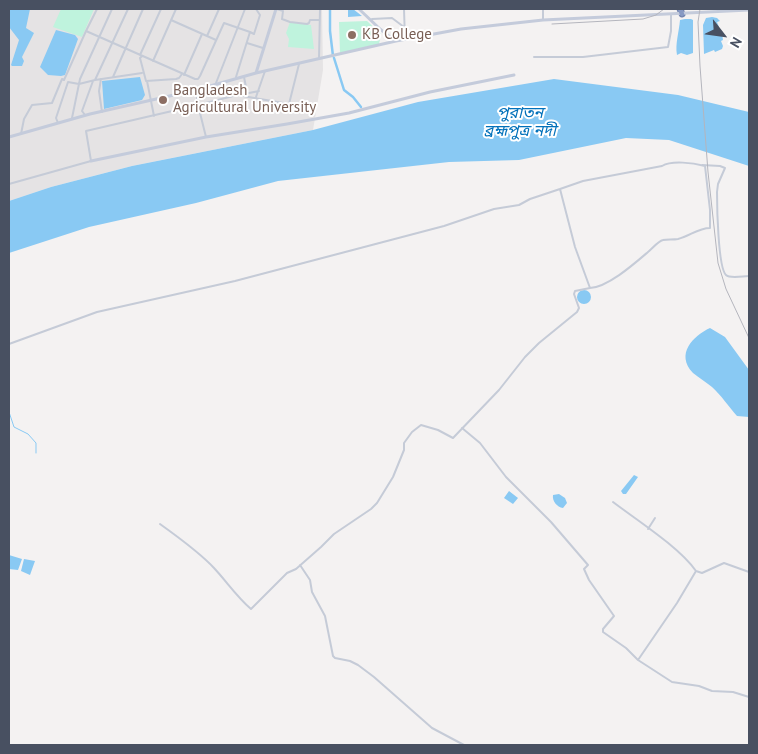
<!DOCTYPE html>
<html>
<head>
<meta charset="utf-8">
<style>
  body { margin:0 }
  #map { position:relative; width:758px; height:754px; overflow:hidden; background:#f4f2f2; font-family:"PT Sans",sans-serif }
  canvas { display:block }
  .frame { position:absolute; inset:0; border:10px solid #485061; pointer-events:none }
  .north { position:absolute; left:698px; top:10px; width:50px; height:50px; -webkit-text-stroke:4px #fff; paint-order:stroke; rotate:120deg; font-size:14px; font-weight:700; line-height:20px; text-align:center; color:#485061 }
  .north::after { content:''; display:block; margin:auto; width:18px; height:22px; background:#485061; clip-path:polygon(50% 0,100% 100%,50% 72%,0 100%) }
</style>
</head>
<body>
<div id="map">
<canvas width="758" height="754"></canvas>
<div class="frame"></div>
<div class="north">N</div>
</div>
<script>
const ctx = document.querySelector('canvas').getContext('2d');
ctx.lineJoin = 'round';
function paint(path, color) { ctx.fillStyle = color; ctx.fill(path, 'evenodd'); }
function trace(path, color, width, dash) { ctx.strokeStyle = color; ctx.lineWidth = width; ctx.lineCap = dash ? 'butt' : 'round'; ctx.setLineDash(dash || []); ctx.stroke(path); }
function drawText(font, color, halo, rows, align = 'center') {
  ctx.font = font + ' "PT Sans","Noto Sans Bengali",sans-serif'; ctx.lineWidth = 4; ctx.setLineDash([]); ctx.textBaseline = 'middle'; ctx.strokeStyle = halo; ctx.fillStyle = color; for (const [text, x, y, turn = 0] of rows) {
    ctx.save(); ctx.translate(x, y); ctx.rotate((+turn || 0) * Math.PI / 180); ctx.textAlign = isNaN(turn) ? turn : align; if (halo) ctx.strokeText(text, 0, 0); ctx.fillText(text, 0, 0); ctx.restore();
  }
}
paint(new Path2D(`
  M9 9H322L323 70 313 130 132 166 51 187 9 201Z`), '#e5e3e4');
paint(new Path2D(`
  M61 9H94L82 37 53 27Z
  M367 21 381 34 379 44 340 53 339 22Z
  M290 22 311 25 314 49 288 47 289 39 286 33Z`), '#bff3dd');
paint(new Path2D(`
  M9 9H30L26 28 34 33 22 57 24 61 22 66H12L11 65 19 40 9 27Z
  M348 9H353L362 16 348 17Z
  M712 17 717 18 720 21 717 22 719 27H716L717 29H720L722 34 723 40 721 41 723 46 722 49 715 52 714 50 704 54 703 25 706 18Z
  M685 19H691L693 20V53L687 55 681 53 677 55C675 44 679 32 680 20Z
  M56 30 75 35 78 39 65 75 61 76 48 75 40 67Z
  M140 77 145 95 142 100 104 109 102 81Z
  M554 79 678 95 749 112V166L669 140 626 138 519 160 449 162 278 181 196 203 89 227 9 253V201L51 187 132 166 313 130 418 102Z
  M577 297a7 7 0 1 1 14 0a7 7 0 1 1-14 0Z
  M710 328 725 337 749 370V417L737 416C729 407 721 395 712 387 706 382 699 378 693 373 675 354 693 336 710 328Z
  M634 475 638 477 626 494H623L621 491Z
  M509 491 518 498 513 504 504 498Z
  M559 494 565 498 567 503 563 508C557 507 552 501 553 495Z
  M9 555 22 559 18 570 9 569Z
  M24 559 35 561 30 575 21 571Z`), '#89c9f3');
trace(new Path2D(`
  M9 412 14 427 28 434 36 443V453`), '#89c9f3', 1);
trace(new Path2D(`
  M330 9V31L333 56
  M334 58 344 90 353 97 361 107`), '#89c9f3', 2.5);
const highway = new Path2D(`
  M680 9 682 14`);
trace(highway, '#7284af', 7);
trace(new Path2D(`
  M97 9 86 31 195 79H198L200 76 224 23 250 32 236 77
  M277 9 283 11 282 19 290 22 307 24 309 23 310 20H319
  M404 9 405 40
  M543 9V20
  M372 19 392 18 404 27
  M171 20 216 40
  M250 32 254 34 260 15 256 9
  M207 36 219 9
  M247 43 263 48
  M140 55 161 9
  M142 56 140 58 146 81 176 79 179 78 182 74
  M534 57H583L668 47 671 31V15
  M319 59 320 9
  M153 61 176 9
  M184 75 202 34
  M113 77 143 9
  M244 77 247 92
  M101 79 99 91 102 112
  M95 80 142 73
  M147 81 154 116
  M216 83 245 9
  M239 95 259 91
  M256 97 265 71
  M85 115 82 111 93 81
  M72 118 80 79 112 9
  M58 123 56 118 68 82 79 84 95 80 128 9
  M21 134 24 119 32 105 52 103 62 79 64 80 86 31
  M206 137 198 105 237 95 289 104 299 64
  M702 165 720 166 725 168 718 184 717 192C717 205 718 268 726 275 730 279 743 276 749 276
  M9 184 91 161 86 131 198 105 196 90
  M9 344 97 312 235 281 444 226 494 209 519 205 530 199 560 189 575 247 590 288C608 287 634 264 648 252 652 249 658 241 663 240 667 239 673 240 678 239 690 236 698 228 710 228V210L705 166C693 163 672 160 662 166L583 181 560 189
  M462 428 480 443 506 477 551 522 588 565 584 569 589 580 614 616 603 629V632L626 648 638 660
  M613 502C638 521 679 547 696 571
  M160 524C179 538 198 551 214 568 227 582 237 597 251 609L287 573 296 569 321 547 334 534 371 509 377 503 393 477 404 450V443L412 432 421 425 438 430 453 438 499 390 525 357 539 343 577 312 579 308 574 294 575 291 590 288
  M648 529 655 518
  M300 565 310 580 312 592 325 616 333 656 335 658 350 661 358 665 374 677 432 728 464 745
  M749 572 724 563 702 573 696 571 677 603 638 660 672 682 699 686 712 691 733 692 749 697`), '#c5cbd7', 2);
trace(new Path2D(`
  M359 9 380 29 395 41
  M256 73 276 9
  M9 137 90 114 196 90 256 73 396 41 461 29 543 20 749 10
  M91 161 206 137 287 124 349 113 430 92 514 75`), '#c4cbdb', 3);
trace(highway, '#8799c3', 4.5);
trace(new Path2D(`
  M700 9 698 22 700 66 708 172 718 263 726 289 749 338
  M552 24 643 19 656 15 664 9`), '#b4b5bd', 1);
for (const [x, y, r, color] of [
  [352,35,5,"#8d6e63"],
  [163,100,5,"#8d6e63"]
]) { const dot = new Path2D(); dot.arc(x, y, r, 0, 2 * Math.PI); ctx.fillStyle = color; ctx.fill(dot); trace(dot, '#fff', 2); }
drawText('15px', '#785e54', '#fff', [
  ["KB College",362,35],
  ["Bangladesh",173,91],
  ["Agricultural University",173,108]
], 'left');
drawText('italic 16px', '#0271ba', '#fff', [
  ["পুরাতন",520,113],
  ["ব্রহ্মপুত্র নদী",520,131]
]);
</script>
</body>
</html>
